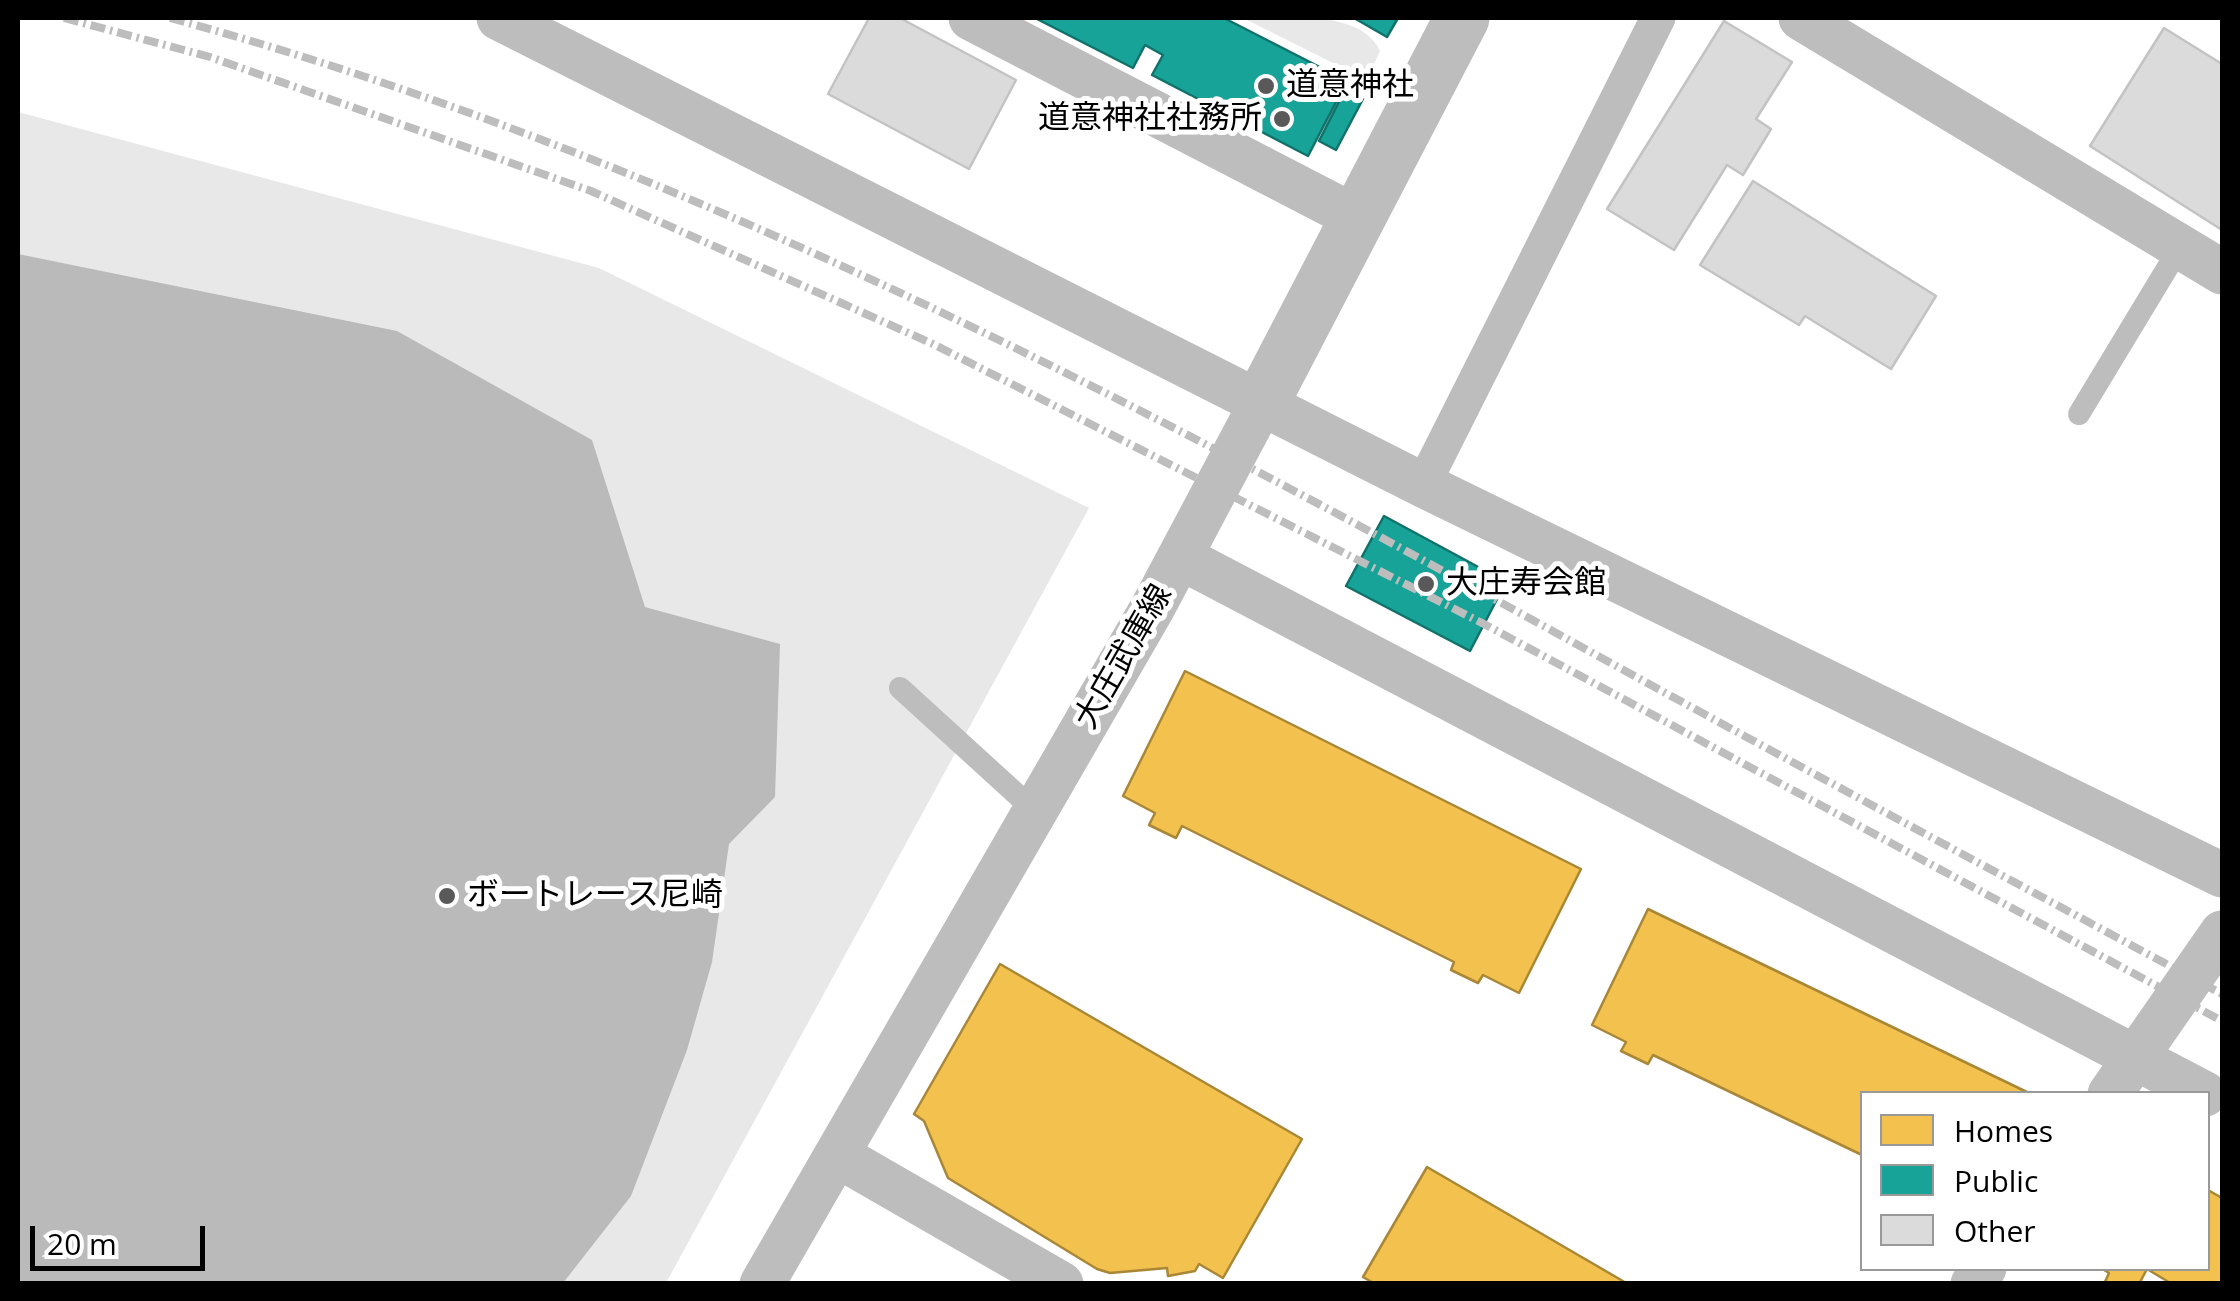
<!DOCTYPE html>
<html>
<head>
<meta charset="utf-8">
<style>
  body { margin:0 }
  #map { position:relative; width:2240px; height:1301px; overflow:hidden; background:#fff; font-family:"Open Sans",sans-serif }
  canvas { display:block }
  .frame { position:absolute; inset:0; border:20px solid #000; pointer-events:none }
  .legend { position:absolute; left:1860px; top:1091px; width:350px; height:180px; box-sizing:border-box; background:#fff; border:2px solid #999; margin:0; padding:12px 18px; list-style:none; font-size:30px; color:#000 }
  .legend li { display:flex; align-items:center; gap:20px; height:50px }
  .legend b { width:50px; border:2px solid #999 }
  .scale { position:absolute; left:30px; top:1226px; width:175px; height:45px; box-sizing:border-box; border:5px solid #000; border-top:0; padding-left:12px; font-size:30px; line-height:35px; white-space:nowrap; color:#000; -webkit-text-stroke:8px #fff; paint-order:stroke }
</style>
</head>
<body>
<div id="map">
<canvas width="2240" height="1301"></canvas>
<div class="frame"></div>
<ul class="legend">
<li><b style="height:28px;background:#f2c14e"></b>Homes</li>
<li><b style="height:28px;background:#17a398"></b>Public</li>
<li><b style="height:28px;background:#dbdbdb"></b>Other</li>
</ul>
<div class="scale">20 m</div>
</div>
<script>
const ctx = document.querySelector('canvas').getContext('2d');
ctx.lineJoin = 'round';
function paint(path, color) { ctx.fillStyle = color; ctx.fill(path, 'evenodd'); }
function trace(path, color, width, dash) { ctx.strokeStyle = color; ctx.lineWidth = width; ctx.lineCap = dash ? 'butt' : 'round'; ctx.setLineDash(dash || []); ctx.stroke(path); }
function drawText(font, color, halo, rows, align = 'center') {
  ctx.font = font + ' "Open Sans","Noto Sans JP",sans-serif'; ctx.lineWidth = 10; ctx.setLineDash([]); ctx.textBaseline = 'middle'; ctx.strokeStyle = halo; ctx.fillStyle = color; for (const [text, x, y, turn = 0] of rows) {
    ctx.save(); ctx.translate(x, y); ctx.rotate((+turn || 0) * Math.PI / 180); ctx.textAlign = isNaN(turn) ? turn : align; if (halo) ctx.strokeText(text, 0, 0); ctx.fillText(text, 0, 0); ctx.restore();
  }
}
paint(new Path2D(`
  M1243 18C1281 17 1362 9 1380 51L1369 75 1361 77Z
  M18 112 599 268 1089 508 666 1283H18Z`), '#e8e8e8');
paint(new Path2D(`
  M18 254 397 331 592 440 645 607 780 644 775 797 729 844 712 962 687 1050 631 1196 563 1283H18Z`), '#bababa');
const homes = new Path2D(`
  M1185 671 1581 869 1519 993 1483 975 1478 983 1451 970 1454 962 1182 826 1176 838 1149 825 1155 813 1123 796Z
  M1648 909 2031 1094H1862V1155L1653 1055 1648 1064 1621 1051 1626 1042 1592 1025Z
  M1000 964 1302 1139 1223 1278 1199 1264 1195 1271 1168 1276 1167 1268 1110 1273 1097 1269 948 1178 924 1121 914 1114Z
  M1427 1167 1628 1284H1375L1363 1277Z
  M2208 1190 2222 1198V1284H2172L2147 1269 2139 1284H2104L2109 1273 2101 1268H2208Z`);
paint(homes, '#f2c14e');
trace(homes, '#a98737', 2.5);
const public = new Path2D(`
  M1035 18H1224L1347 81 1308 156 1152 75 1163 55 1145 45 1133 68Z
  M1354 18H1398L1387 37Z
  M1345 90 1363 99 1336 150 1319 141Z
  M1384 516 1506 582 1470 651 1346 586Z`);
paint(public, '#17a398');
trace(public, '#10726a', 2.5);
const building = new Path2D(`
  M869 18H900L1016 80 969 169 828 94Z
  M1724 21 1792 62 1756 119 1771 129 1743 175 1727 165 1674 250 1607 209Z
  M2164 28 2222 64V230L2090 146Z
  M1753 181 1936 296 1891 369 1805 316 1799 325 1700 265Z`);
paint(building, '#dbdbdb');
trace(building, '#c3c3c3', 2.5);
trace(new Path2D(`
  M2079 414 2180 247
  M900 688 1035 811`), '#bdbdbd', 22);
trace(new Path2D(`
  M1423 485 1658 18`), '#bdbdbd', 35);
trace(new Path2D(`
  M499 18 1423 485 2222 875
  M971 18 1357 218
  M1801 18 2222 272
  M1180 557 2205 1094
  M2110 1094 2222 933
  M837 1155 1061 1284
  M762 1284 1153 607 1261 404
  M1973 1284 1984 1268`), '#bdbdbd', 45);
trace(new Path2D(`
  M1261 404 1462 18`), '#bdbdbd', 55);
trace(new Path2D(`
  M64 18 210 57 591 191 933 344 1484 624 2222 1021
  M170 18C676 155 1141 404 1598 656 1806 770 2014 882 2222 994`), '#bdbdbd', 8, [15, 5, 2.5, 5]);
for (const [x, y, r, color] of [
  [1266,86,10,"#595959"],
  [1282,119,10,"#595959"],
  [1426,584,10,"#595959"],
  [447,896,10,"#595959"]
]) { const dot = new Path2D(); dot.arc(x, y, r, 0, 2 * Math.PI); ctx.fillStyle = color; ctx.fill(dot); trace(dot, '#fff', 4); }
drawText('32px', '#000', '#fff', [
  ["道意神社",1286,86],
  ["道意神社社務所",1262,119,"right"],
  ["大庄寿会館",1446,584],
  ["ボートレース尼崎",467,896]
], 'left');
drawText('32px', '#000', '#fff', [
  ["大庄武庫線",1124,657,-60]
]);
</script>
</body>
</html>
